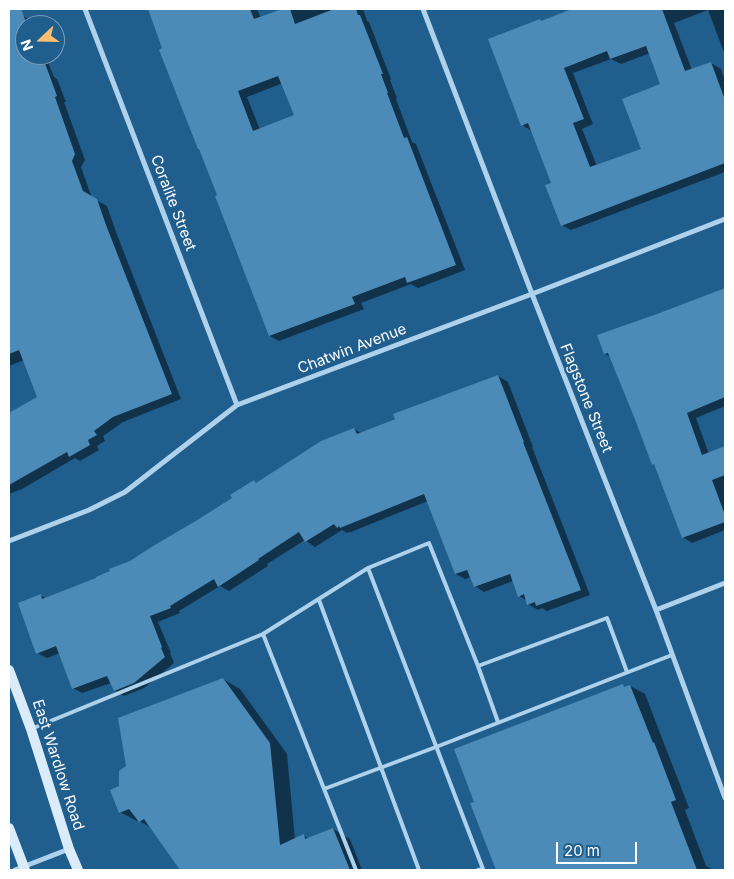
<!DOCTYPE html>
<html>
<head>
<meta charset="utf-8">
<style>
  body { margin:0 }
  #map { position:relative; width:734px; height:879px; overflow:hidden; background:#205e8e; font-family:Inter,sans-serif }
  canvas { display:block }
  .frame { position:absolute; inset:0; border:10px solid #fff; pointer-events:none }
  .north { position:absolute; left:15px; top:15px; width:50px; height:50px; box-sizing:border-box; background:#205e8e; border:1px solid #799ebb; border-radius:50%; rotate:249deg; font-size:14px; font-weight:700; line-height:20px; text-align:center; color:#fff }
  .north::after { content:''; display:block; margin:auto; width:18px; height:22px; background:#fabf6e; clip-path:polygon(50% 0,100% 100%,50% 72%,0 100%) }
  .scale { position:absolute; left:556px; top:842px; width:81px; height:22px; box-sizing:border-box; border:2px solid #fff; border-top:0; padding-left:6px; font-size:15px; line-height:18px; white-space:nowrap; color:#fff; -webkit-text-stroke:4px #205e8e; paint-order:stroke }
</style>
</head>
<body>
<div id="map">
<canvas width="734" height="879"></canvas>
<div class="frame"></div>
<div class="north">N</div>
<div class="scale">20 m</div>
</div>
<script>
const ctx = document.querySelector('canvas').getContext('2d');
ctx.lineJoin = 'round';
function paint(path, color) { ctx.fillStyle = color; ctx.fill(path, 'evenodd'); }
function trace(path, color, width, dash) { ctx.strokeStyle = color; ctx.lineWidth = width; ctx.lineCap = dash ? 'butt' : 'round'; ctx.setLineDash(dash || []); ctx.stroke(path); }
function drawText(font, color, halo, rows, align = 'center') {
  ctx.font = font + ' Inter,sans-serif'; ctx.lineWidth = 4.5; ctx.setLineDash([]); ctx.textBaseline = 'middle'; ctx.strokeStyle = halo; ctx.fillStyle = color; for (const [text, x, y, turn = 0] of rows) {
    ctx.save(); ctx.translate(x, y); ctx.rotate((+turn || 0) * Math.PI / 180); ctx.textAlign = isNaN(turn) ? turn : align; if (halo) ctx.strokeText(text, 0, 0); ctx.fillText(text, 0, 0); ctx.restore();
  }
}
paint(new Path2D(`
  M9 9H20L23 16 32 21 34 25H25V55H45L54 77 57 79 66 102H64L85 160 81 167 92 198 107 206 116 232 181 399 123 422 103 436 105 441 97 446 99 450 80 461 75 458 22 489 9 494V415L38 397 24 360 9 366Z
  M149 9H257L261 18 286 9H363L367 21 369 22 391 79 390 80 397 98 396 99 412 142 416 144 465 270 418 288 411 284 361 303 364 309 279 341 270 336ZM283 83 295 116 260 130 247 97Z
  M574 9H725V55L708 10 674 23 692 70 711 63 721 69 725 81V167H724L725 172 571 230 562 225 553 183 532 131 522 125 542 22ZM650 53 662 85 642 149 597 166 582 129 593 124 573 73 611 59 621 64Z
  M725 288V406L696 418 709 454 725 448V530L692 543 683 537 656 466 653 464 612 358 605 354 657 315Z
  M498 376 508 382 533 447H532L590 595 547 611 542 608 538 610 528 604 526 600 519 596 513 581 484 592 475 586 471 577 465 579 456 574 428 501 351 532H349L347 533 342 530 315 547 305 540 267 564 268 566 229 591 220 586 179 611 180 613 158 622 171 653H170L174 663 144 688 124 696 114 690 111 683 82 693 73 688 60 653 47 658 37 653 41 595 46 599 98 579 131 562 234 498 254 481 258 484 354 429 361 433Z
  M223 679 240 689 287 754 295 840 304 836 309 839 333 829 350 839 362 870H182L152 828 139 821H137L120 812V787L128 767Z
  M623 686 626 688 630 686 645 694 689 808 685 810 706 866 714 870H497L472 804Z`), '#0007');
paint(new Path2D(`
  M9 9H21L27 25H25V55H42L57 96 55 97 75 154 72 161 83 191 97 199 106 225 172 394 113 417 94 431 97 435 88 440 90 445 69 457 67 452 9 485V413L37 397 19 350 9 354Z
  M148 9H250L254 19 282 9H290L295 24 334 9H356L358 15H360L383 74H381L388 93H387L404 138 407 137 456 265 407 283 405 277 352 297 355 304 269 336 215 196 217 195 199 149H198L159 50 162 48ZM278 76 294 115 253 131 238 91Z
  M572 9H662L685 71 711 62 725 100V163L561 226 545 185 551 183 528 123 521 126 488 39 540 19 541 21ZM646 46 660 84 622 99 641 149 590 167 573 123 584 119 564 68 607 51 610 59Z
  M725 288V397L687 413 702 455 725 446V475L712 480 725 515V522L682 538 654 464 652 465 636 422 608 353 604 354 597 335 657 314Z
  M498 375 524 442H523L581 590 536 606 535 602 527 605 524 594 518 597 510 574 474 587 467 570 455 574 424 494 340 528 339 526 337 528 334 524 305 542 299 532 258 559 259 560 218 587 214 579 170 606 171 608 150 616 162 647 161 648 165 657 134 683 114 691 107 676 72 689 56 646 36 654 18 603 41 594 42 599 96 578V577L110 571 109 569 130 561 153 546 199 519 232 498 230 495 254 480 256 483 321 441 354 428 357 434 395 419 393 414Z
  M223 678 270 743 280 845 304 834 305 839 333 828 350 870H180L144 819 139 822 129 809 119 813 110 790 119 786V771L126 766 118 718Z
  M623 684 624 687 630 685 653 743 654 742 676 800 671 802 697 870H496L470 803 474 802 454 749Z`), '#4c8ab7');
trace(new Path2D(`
  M368 568 483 869 478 870
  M319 600 419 870
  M263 634 368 568 429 543 478 666 498 722
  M478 666 607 618 627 672
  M31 729 263 634 356 870
  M324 789 436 747 672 655`), '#aed2ec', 4);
trace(new Path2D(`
  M85 9 237 405
  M423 9 532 294 656 610 725 798
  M9 541 89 510 125 492 237 405 532 294 725 219
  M656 610 725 583
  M15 870 69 849`), '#aed2ec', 5);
trace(new Path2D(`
  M9 670 31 729 69 849 78 870
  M9 828 25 870`), '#daecf9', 10);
drawText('15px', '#fff', '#205e8e', [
  ["Coralite Street",173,203,69],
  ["Chatwin Avenue",352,349,-21],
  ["Flagstone Street",586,398,68],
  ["East Wardlow Road",58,765,72]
]);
</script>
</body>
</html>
